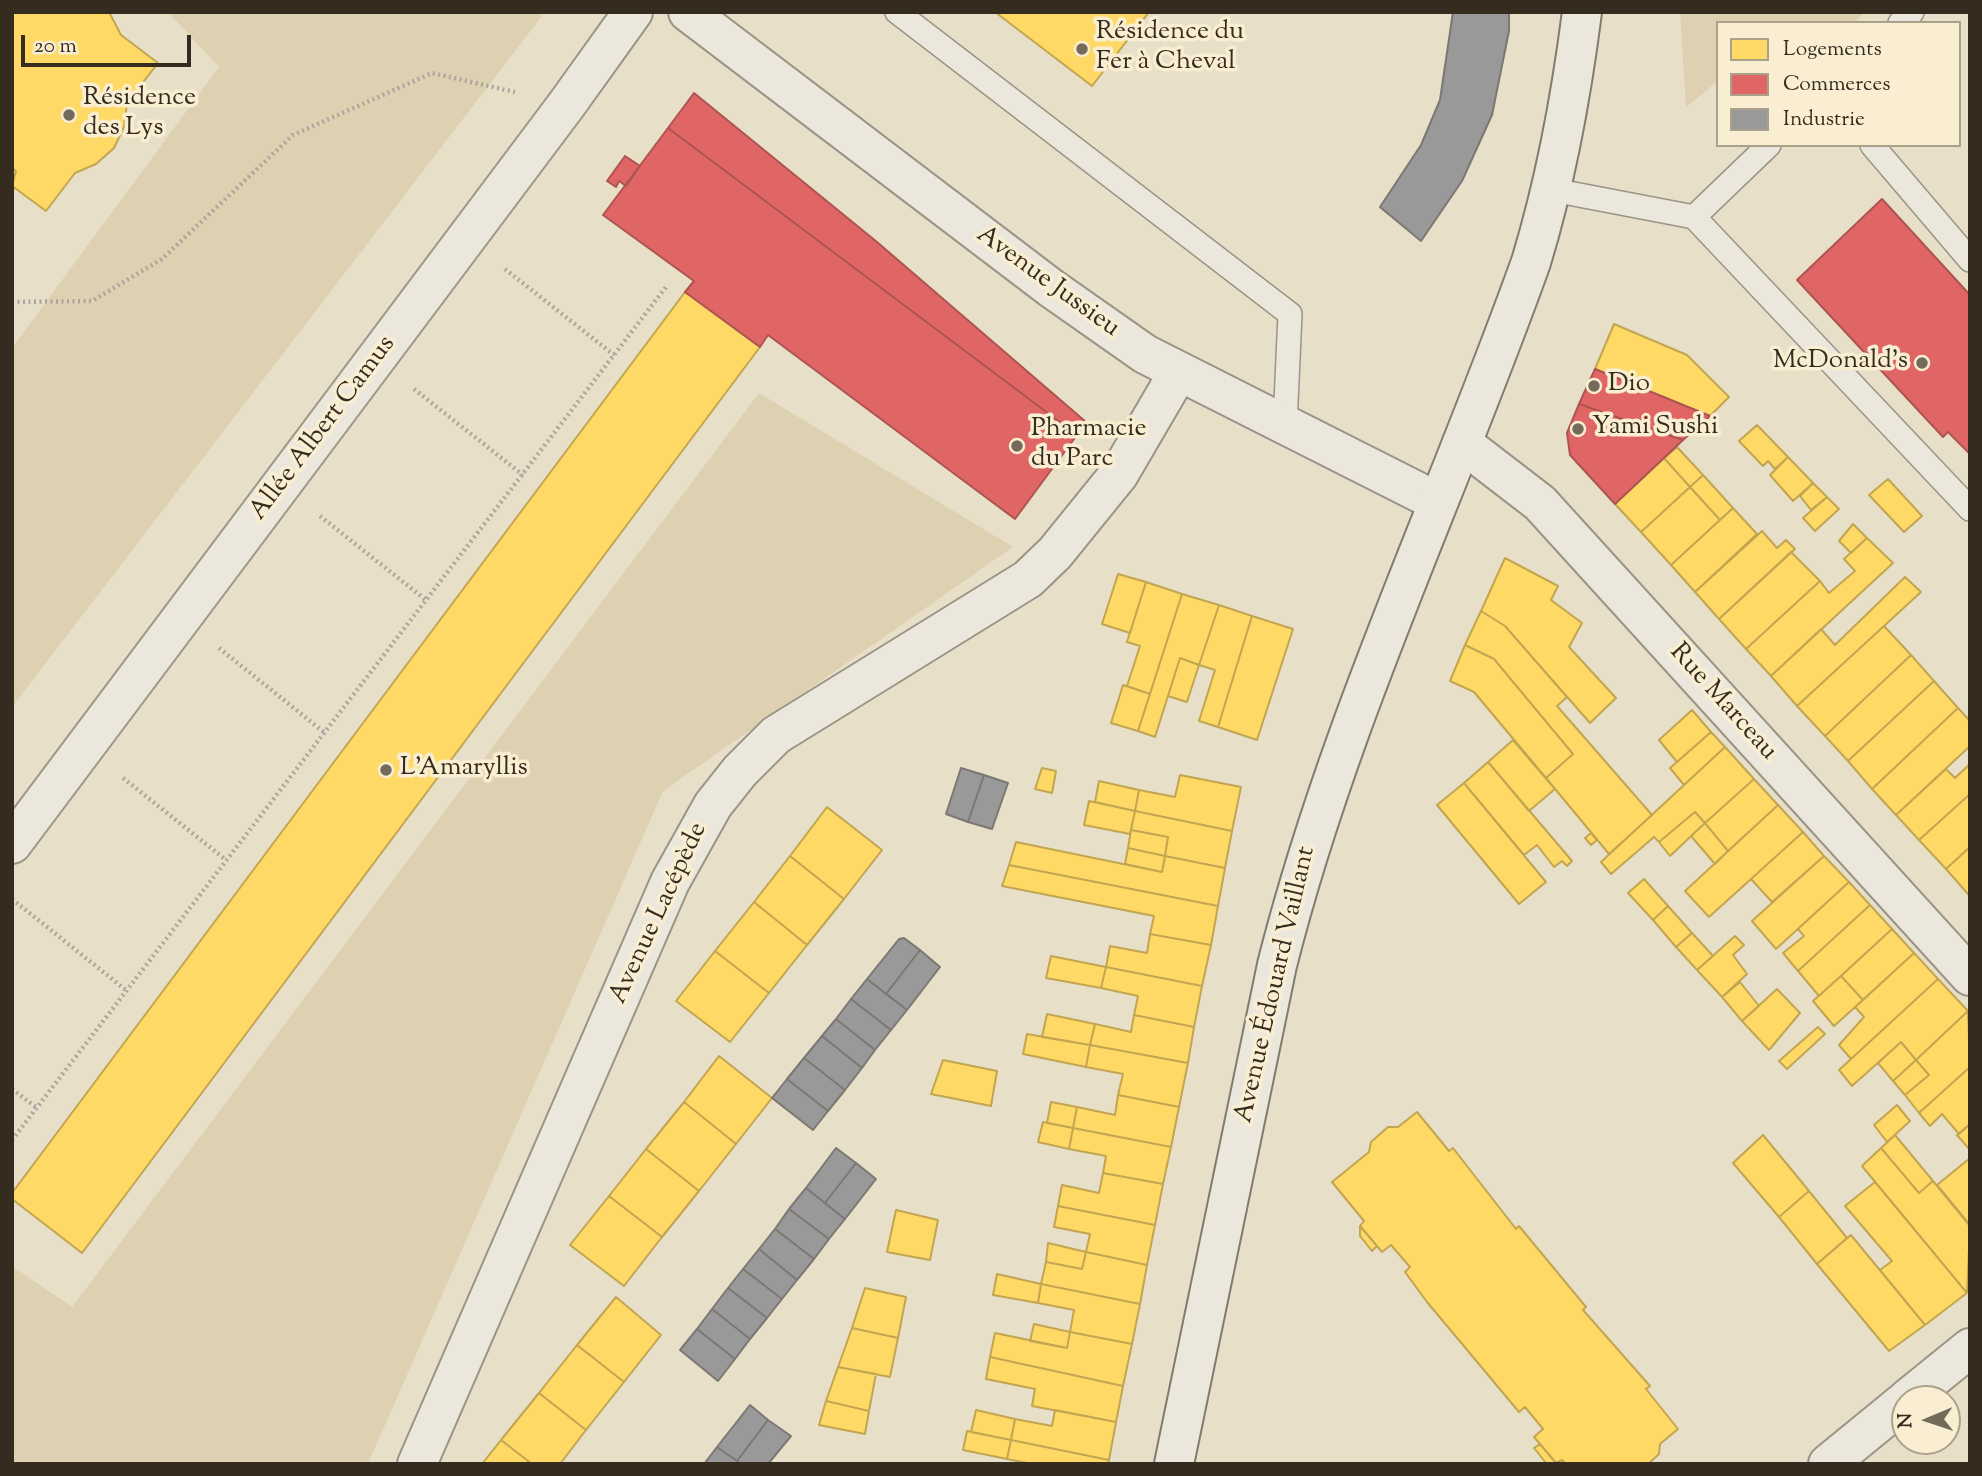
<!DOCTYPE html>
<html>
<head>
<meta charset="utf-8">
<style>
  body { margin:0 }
  #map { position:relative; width:1982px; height:1476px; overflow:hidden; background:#e8dfc8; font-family:"Sorts Mill Goudy",serif }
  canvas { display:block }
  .frame { position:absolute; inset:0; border:14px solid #352b1f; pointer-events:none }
  .legend { position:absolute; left:1716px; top:21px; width:245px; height:126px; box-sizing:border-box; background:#f9eed2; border:2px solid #aba08a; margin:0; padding:9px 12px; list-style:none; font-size:21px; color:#352b1f }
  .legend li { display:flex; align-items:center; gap:14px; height:35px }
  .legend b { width:35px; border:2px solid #aba08a }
  .north { position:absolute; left:1891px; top:1385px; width:70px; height:70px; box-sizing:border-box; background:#f9eed2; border:2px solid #aba08a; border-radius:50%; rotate:268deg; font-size:19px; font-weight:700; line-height:28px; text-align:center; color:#352b1f }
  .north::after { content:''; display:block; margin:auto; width:24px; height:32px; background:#746a5a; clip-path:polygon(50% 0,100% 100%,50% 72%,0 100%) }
  .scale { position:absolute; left:21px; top:35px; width:170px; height:32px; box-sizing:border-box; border:4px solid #352b1f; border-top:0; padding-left:9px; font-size:21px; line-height:24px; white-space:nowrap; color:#352b1f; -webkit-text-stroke:5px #f9eed2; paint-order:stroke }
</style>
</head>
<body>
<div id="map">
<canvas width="1982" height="1476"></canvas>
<div class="frame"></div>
<ul class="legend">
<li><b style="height:19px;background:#ffd966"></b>Logements</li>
<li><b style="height:19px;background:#e06666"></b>Commerces</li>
<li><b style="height:19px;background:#999"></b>Industrie</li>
</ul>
<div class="north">N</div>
<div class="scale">20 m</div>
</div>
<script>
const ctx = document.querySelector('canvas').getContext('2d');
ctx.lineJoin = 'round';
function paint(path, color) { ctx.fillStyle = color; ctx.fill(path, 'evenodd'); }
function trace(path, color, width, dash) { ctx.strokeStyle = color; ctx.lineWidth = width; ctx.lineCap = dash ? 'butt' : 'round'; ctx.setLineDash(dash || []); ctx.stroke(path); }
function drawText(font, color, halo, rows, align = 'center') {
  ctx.font = font + ' "Sorts Mill Goudy",serif'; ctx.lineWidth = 7; ctx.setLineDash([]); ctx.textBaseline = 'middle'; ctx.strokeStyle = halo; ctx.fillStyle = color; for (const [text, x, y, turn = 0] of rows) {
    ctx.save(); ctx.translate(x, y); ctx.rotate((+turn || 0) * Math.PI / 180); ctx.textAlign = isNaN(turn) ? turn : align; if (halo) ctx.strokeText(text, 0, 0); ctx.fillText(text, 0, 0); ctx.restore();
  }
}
paint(new Path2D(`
  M168 12H537L542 16 12 707V348L219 67Z
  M1680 12H1865L1854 23H1718V81L1686 107Z
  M759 393 1013 547 663 791 368 1464H12V1266L72 1307Z`), '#ded1b2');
const homes = new Path2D(`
  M12 12H109L121 35 158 63 127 103 124 127 114 148 96 164 75 173 46 211 12 186 16 171 12 168Z
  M995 12H1149L1092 86Z
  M685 292 760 347 82 1253 12 1199V1193Z
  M1614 324 1687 355 1729 397 1710 416 1595 369Z
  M1757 425 1788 457 1775 469 1768 461 1763 466 1739 441Z
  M1677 447 1703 475 1690 487 1664 458Z
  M1788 457 1813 483 1793 501 1770 475Z
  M1664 458 1690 487 1641 532 1615 504Z
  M1703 475 1733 508 1720 520 1690 487Z
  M1888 479 1922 516 1904 532 1869 495Z
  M1813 483 1827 497 1811 510 1800 496Z
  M1690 487 1720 520 1671 565 1641 532Z
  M1827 497 1839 509 1815 531 1803 518Z
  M1733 508 1757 534 1695 592 1671 565Z
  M1853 524 1867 538 1851 553 1839 541Z
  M1762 531 1777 548 1786 540 1795 549 1719 619 1695 592Z
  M1867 538 1893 563 1771 676 1746 649 1820 581 1829 593 1855 571 1844 559Z
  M1791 552 1820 581 1746 649 1719 619Z
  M1505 558 1558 586 1551 600 1582 623 1569 647 1616 698 1590 723 1505 626 1481 611Z
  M1118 574 1146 582 1130 633 1102 624Z
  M1905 577 1921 592 1797 706 1771 676 1821 629 1835 645Z
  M1146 582 1182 594 1150 694 1127 686 1140 646 1127 642Z
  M1182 594 1219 605 1199 665 1180 658 1155 737 1138 731Z
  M1219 605 1252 616 1218 727 1199 721 1215 670 1199 665Z
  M1481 611 1505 626 1567 697 1557 706 1652 815 1609 854 1546 778 1573 754 1494 659 1465 645Z
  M1252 616 1293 629 1257 740 1218 727Z
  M1884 626 1911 655 1825 736 1797 706Z
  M1465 645 1494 659 1573 754 1546 778 1474 692 1450 681Z
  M1911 655 1934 681 1848 761 1825 736Z
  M1180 658 1199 665 1187 702 1168 696Z
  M1934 681 1958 708 1872 789 1848 761Z
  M1123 685 1150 694 1138 731 1111 723Z
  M1958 708 1970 721V746L1896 815 1872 789Z
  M1692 710 1711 732 1677 762 1659 740Z
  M1711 732 1725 747 1684 785 1670 768Z
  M1513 740 1555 789 1529 811 1488 762Z
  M1725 747 1754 779 1705 823 1695 812 1659 842 1654 837 1611 874 1601 862Z
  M1488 762 1572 861 1567 866 1562 861 1554 867 1537 845 1524 855 1464 783Z
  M1970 764V794L1919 840 1896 815 1946 769 1955 778Z
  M1042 768 1056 771 1052 793 1035 789Z
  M1180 775 1241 787 1232 831 1135 811 1139 790 1175 797Z
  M1754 779 1778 805 1728 851 1705 823Z
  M1099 781 1139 790 1135 811 1095 802Z
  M1464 783 1546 882 1519 904 1437 805Z
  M1970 794V847L1946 869 1919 840Z
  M1089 801 1135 811 1130 834 1084 825Z
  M1778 805 1803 832 1709 917 1685 891Z
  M827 807 882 850 844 899 790 856Z
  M1135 811 1232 831 1225 868 1165 856 1168 837 1131 830Z
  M1695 812 1705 823 1670 856 1659 842Z
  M1705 823 1728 851 1715 864 1691 836Z
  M1131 830 1168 837 1165 856 1128 848Z
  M1803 832 1824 856 1772 902 1751 879Z
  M1591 833 1597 840 1591 845 1585 838Z
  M1016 842 1162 872 1165 856 1225 868 1218 906 1009 865Z
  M1970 847V893L1968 894 1946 869Z
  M1128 848 1165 856 1162 872 1125 864Z
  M790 856 844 899 807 945 754 902Z
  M1824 856 1849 882 1776 949 1752 921Z
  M1009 865 1218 906 1211 945 1150 934 1154 916 1002 886Z
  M1644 879 1668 906 1653 920 1628 893Z
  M1849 882 1870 905 1798 971 1783 953 1804 936 1798 929Z
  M754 902 807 945 769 993 715 951Z
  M1870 905 1892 929 1819 996 1798 971Z
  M1668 906 1692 933 1676 947 1653 920Z
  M1892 929 1914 953 1863 1000 1841 976Z
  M1692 933 1713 956 1697 970 1676 947Z
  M1150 934 1211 945 1202 986 1106 967 1110 946 1147 953Z
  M1735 936 1744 945 1733 955 1747 974 1722 997 1697 970Z
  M715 951 769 993 730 1042 676 1001Z
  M1914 953 1938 979 1851 1059 1839 1045 1864 1017 1855 1007Z
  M1051 956 1106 967 1101 988 1046 978Z
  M1106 967 1202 986 1194 1027 1134 1015 1138 996 1101 988Z
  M1841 976 1863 1000 1834 1026 1813 1001Z
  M1938 979 1968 1011 1916 1060 1901 1042 1852 1086 1839 1070Z
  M1740 982 1759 1006 1742 1021 1722 997Z
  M1777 989 1800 1013 1769 1050 1742 1021Z
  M1968 1011 1970 1067 1919 1113 1905 1095 1929 1075 1916 1060Z
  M1047 1014 1095 1024 1090 1045 1042 1037Z
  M1134 1015 1194 1027 1188 1063 1090 1045 1095 1024 1131 1032Z
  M1818 1027 1825 1034 1787 1069 1779 1061Z
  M1027 1034 1090 1045 1086 1067 1023 1054Z
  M1901 1042 1916 1060 1893 1081 1878 1063Z
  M1090 1045 1188 1063 1179 1107 1118 1095 1123 1074 1086 1067Z
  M719 1056 772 1098 736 1144 684 1102Z
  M943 1060 997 1071 991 1106 931 1094Z
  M1916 1060 1929 1075 1905 1095 1893 1081Z
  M1970 1067V1124L1959 1134 1942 1114 1930 1126 1919 1113Z
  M1118 1095 1179 1107 1171 1147 1073 1128 1077 1107 1115 1115Z
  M684 1102 736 1144 699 1191 646 1149Z
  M1051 1102 1077 1107 1073 1128 1047 1123Z
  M1897 1105 1910 1121 1887 1142 1874 1125Z
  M1417 1112 1449 1151 1453 1148 1516 1229 1519 1226 1586 1307 1583 1310 1650 1386 1646 1389 1678 1429 1660 1444 1659 1454 1648 1464H1566L1562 1460 1556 1463 1534 1437 1543 1429 1525 1407 1519 1412 1427 1302 1405 1272 1410 1267 1391 1245 1382 1252 1360 1226 1364 1221 1332 1182 1369 1152 1371 1142 1388 1127H1398Z
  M1043 1122 1073 1128 1069 1149 1038 1142Z
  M1970 1124V1150L1957 1135Z
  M1073 1128 1171 1147 1163 1184 1103 1173 1106 1156 1069 1149Z
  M1763 1135 1809 1191 1779 1217 1733 1163Z
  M1895 1135 1933 1181 1919 1193 1881 1148Z
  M1881 1148 1919 1193 1933 1181 1970 1226 1967 1293 1862 1166Z
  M646 1149 699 1191 662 1237 609 1196Z
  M1970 1158V1225L1937 1185Z
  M1103 1173 1163 1184 1155 1225 1058 1206 1062 1185 1099 1193Z
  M1875 1182 1967 1293 1925 1325 1880 1270 1892 1261 1845 1206Z
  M1809 1191 1847 1238 1817 1264 1779 1217Z
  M609 1196 662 1237 624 1286 570 1245Z
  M1058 1206 1155 1225 1147 1265 1086 1252 1090 1234 1054 1227Z
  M896 1210 938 1220 930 1260 887 1252Z
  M1360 1226 1377 1246 1372 1251 1360 1236Z
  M1851 1235 1925 1325 1889 1351 1817 1264Z
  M1048 1243 1086 1252 1082 1269 1046 1262Z
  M1086 1252 1147 1265 1140 1304 1041 1284 1046 1262 1082 1269Z
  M997 1274 1041 1284 1038 1303 993 1295Z
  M1041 1284 1140 1304 1132 1344 1070 1332 1074 1310 1038 1303Z
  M865 1288 906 1297 898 1338 852 1328Z
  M616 1297 661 1335 624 1382 577 1345Z
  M1034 1324 1070 1332 1067 1348 1030 1341Z
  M852 1328 898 1338 890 1377 838 1367Z
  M1070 1332 1132 1344 1123 1386 990 1357 995 1333 1067 1348Z
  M577 1345 624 1382 586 1430 539 1393Z
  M990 1357 1123 1386 1116 1422 1032 1406 1035 1389 986 1379Z
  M838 1367 876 1374 869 1411 826 1401Z
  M539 1393 586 1430 560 1464H532L501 1440Z
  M826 1401 869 1411 865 1434 819 1425Z
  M976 1410 1015 1419 1011 1440 971 1432Z
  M1055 1410 1116 1422 1109 1460 1011 1440 1015 1419 1052 1426Z
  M967 1431 1011 1440 1007 1459 963 1450Z
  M501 1440 532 1464H482Z
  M1011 1440 1109 1460 1108 1464H1032L1007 1459Z
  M1540 1444 1556 1463H1546L1534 1448Z`);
paint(homes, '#ffd966');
trace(homes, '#c2a551', 2);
const shops = new Path2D(`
  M694 93 877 242 1086 422 1077 435 668 128Z
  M668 128 1077 435 1015 519 768 335 760 347 685 292 694 281 603 215Z
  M625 156 640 166 626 186 619 181 616 187 607 181Z
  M1882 199 1970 295V454L1948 432 1943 437 1797 280Z
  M1595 369 1710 416 1683 440 1579 404Z
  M1579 404 1639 425 1683 440 1615 504 1570 455 1567 433Z`);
paint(shops, '#e06666');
trace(shops, '#ad5451', 2);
const industry = new Path2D(`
  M1453 12H1509V31L1492 115 1462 181 1421 241 1380 207 1421 145 1440 100Z
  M961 768 984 775 968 822 946 814Z
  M984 775 1008 783 992 829 968 822Z
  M904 938 920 950 886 994 867 979 899 939Z
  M920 950 940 967 907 1010 886 994Z
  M867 979 907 1010 891 1030 851 999Z
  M851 999 891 1030 875 1050 836 1019Z
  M836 1019 875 1050 862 1068 822 1036Z
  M822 1036 862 1068 845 1090 804 1058Z
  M804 1058 845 1090 828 1111 787 1079Z
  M787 1079 828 1111 813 1130 772 1098Z
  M836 1148 856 1163 825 1203 806 1188Z
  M856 1163 876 1179 845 1219 825 1203Z
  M806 1188 845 1219 829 1239 789 1209Z
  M789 1209 829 1239 814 1259 775 1229Z
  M775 1229 814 1259 797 1280 759 1249Z
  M759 1249 797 1280 782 1299 743 1269Z
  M743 1269 782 1299 767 1318 728 1288Z
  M728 1288 767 1318 750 1339 712 1309Z
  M712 1309 750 1339 735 1359 697 1329Z
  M697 1329 735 1359 718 1381 680 1350Z
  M750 1405 768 1420 737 1461 717 1447Z
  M768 1420 791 1436 768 1464H740L737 1461Z
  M717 1447 737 1461 740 1464H704Z`);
paint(industry, '#999');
trace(industry, '#7b7874', 2);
const service = new Path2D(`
  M897 12 1290 314 1285 425
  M1900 23 1912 12
  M1769 145 1694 217 1970 509
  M1872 145 1970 260
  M1553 190 1694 217`);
const minor = new Path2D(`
  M688 12 1051 288 1145 354 1438 502
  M1462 443 1540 503 1970 976
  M12 844 567 104 633 12
  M417 1464 670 882 713 805 740 771 776 735 1028 579 1055 553 1119 474 1178 373`);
const tertiary = new Path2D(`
  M1907 1399 1970 1348
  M1828 1464 1905 1401`);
const secondary = new Path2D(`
  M1174 1464 1277 965C1338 723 1447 497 1531 262 1556 180 1571 98 1582 12`);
trace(service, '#9a9486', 26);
trace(minor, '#9a9486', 42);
trace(tertiary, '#9a9486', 42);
trace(secondary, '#827b6f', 42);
trace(new Path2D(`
  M505 269 614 355
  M12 302 92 301 162 259 293 135 432 73 515 92
  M414 389 523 475
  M320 516 426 600
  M219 648 325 733
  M123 778 226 860
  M12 899 127 991
  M12 1089 37 1108
  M12 1140 666 287`), '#aba69d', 4.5, [2, 3.5]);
trace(service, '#ebe7dc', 23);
trace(minor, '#ebe7dc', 38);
trace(tertiary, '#ebe7dc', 38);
trace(secondary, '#ebe7dc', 38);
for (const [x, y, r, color] of [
  [1082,49,7,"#746a5a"],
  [69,115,7,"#746a5a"],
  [1922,363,7,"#746a5a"],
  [1594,386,7,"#746a5a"],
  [1578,429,7,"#746a5a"],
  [1017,446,7,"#746a5a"],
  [386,770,7,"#746a5a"]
]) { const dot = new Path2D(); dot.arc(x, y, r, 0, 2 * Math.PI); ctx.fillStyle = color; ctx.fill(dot); trace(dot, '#f9eed2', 2.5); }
drawText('26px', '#352b1f', '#f9eed2', [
  ["Résidence du",1096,34],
  ["Fer à Cheval",1096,64],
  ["Résidence",83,100],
  ["des Lys",83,130],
  ["McDonald's",1908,363,"right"],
  ["Dio",1608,386],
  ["Yami Sushi",1592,429],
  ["Pharmacie",1031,431],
  ["du Parc",1031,461],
  ["L'Amaryllis",400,770]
], 'left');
drawText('26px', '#352b1f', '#f9eed2', [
  ["Avenue Jussieu",1047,283,36],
  ["Allée Albert Camus",324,429,-53],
  ["Rue Marceau",1722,703,48],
  ["Avenue Lacépède",660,914,-65],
  ["Avenue Édouard Vaillant",1277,985,-77]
]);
</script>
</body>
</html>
